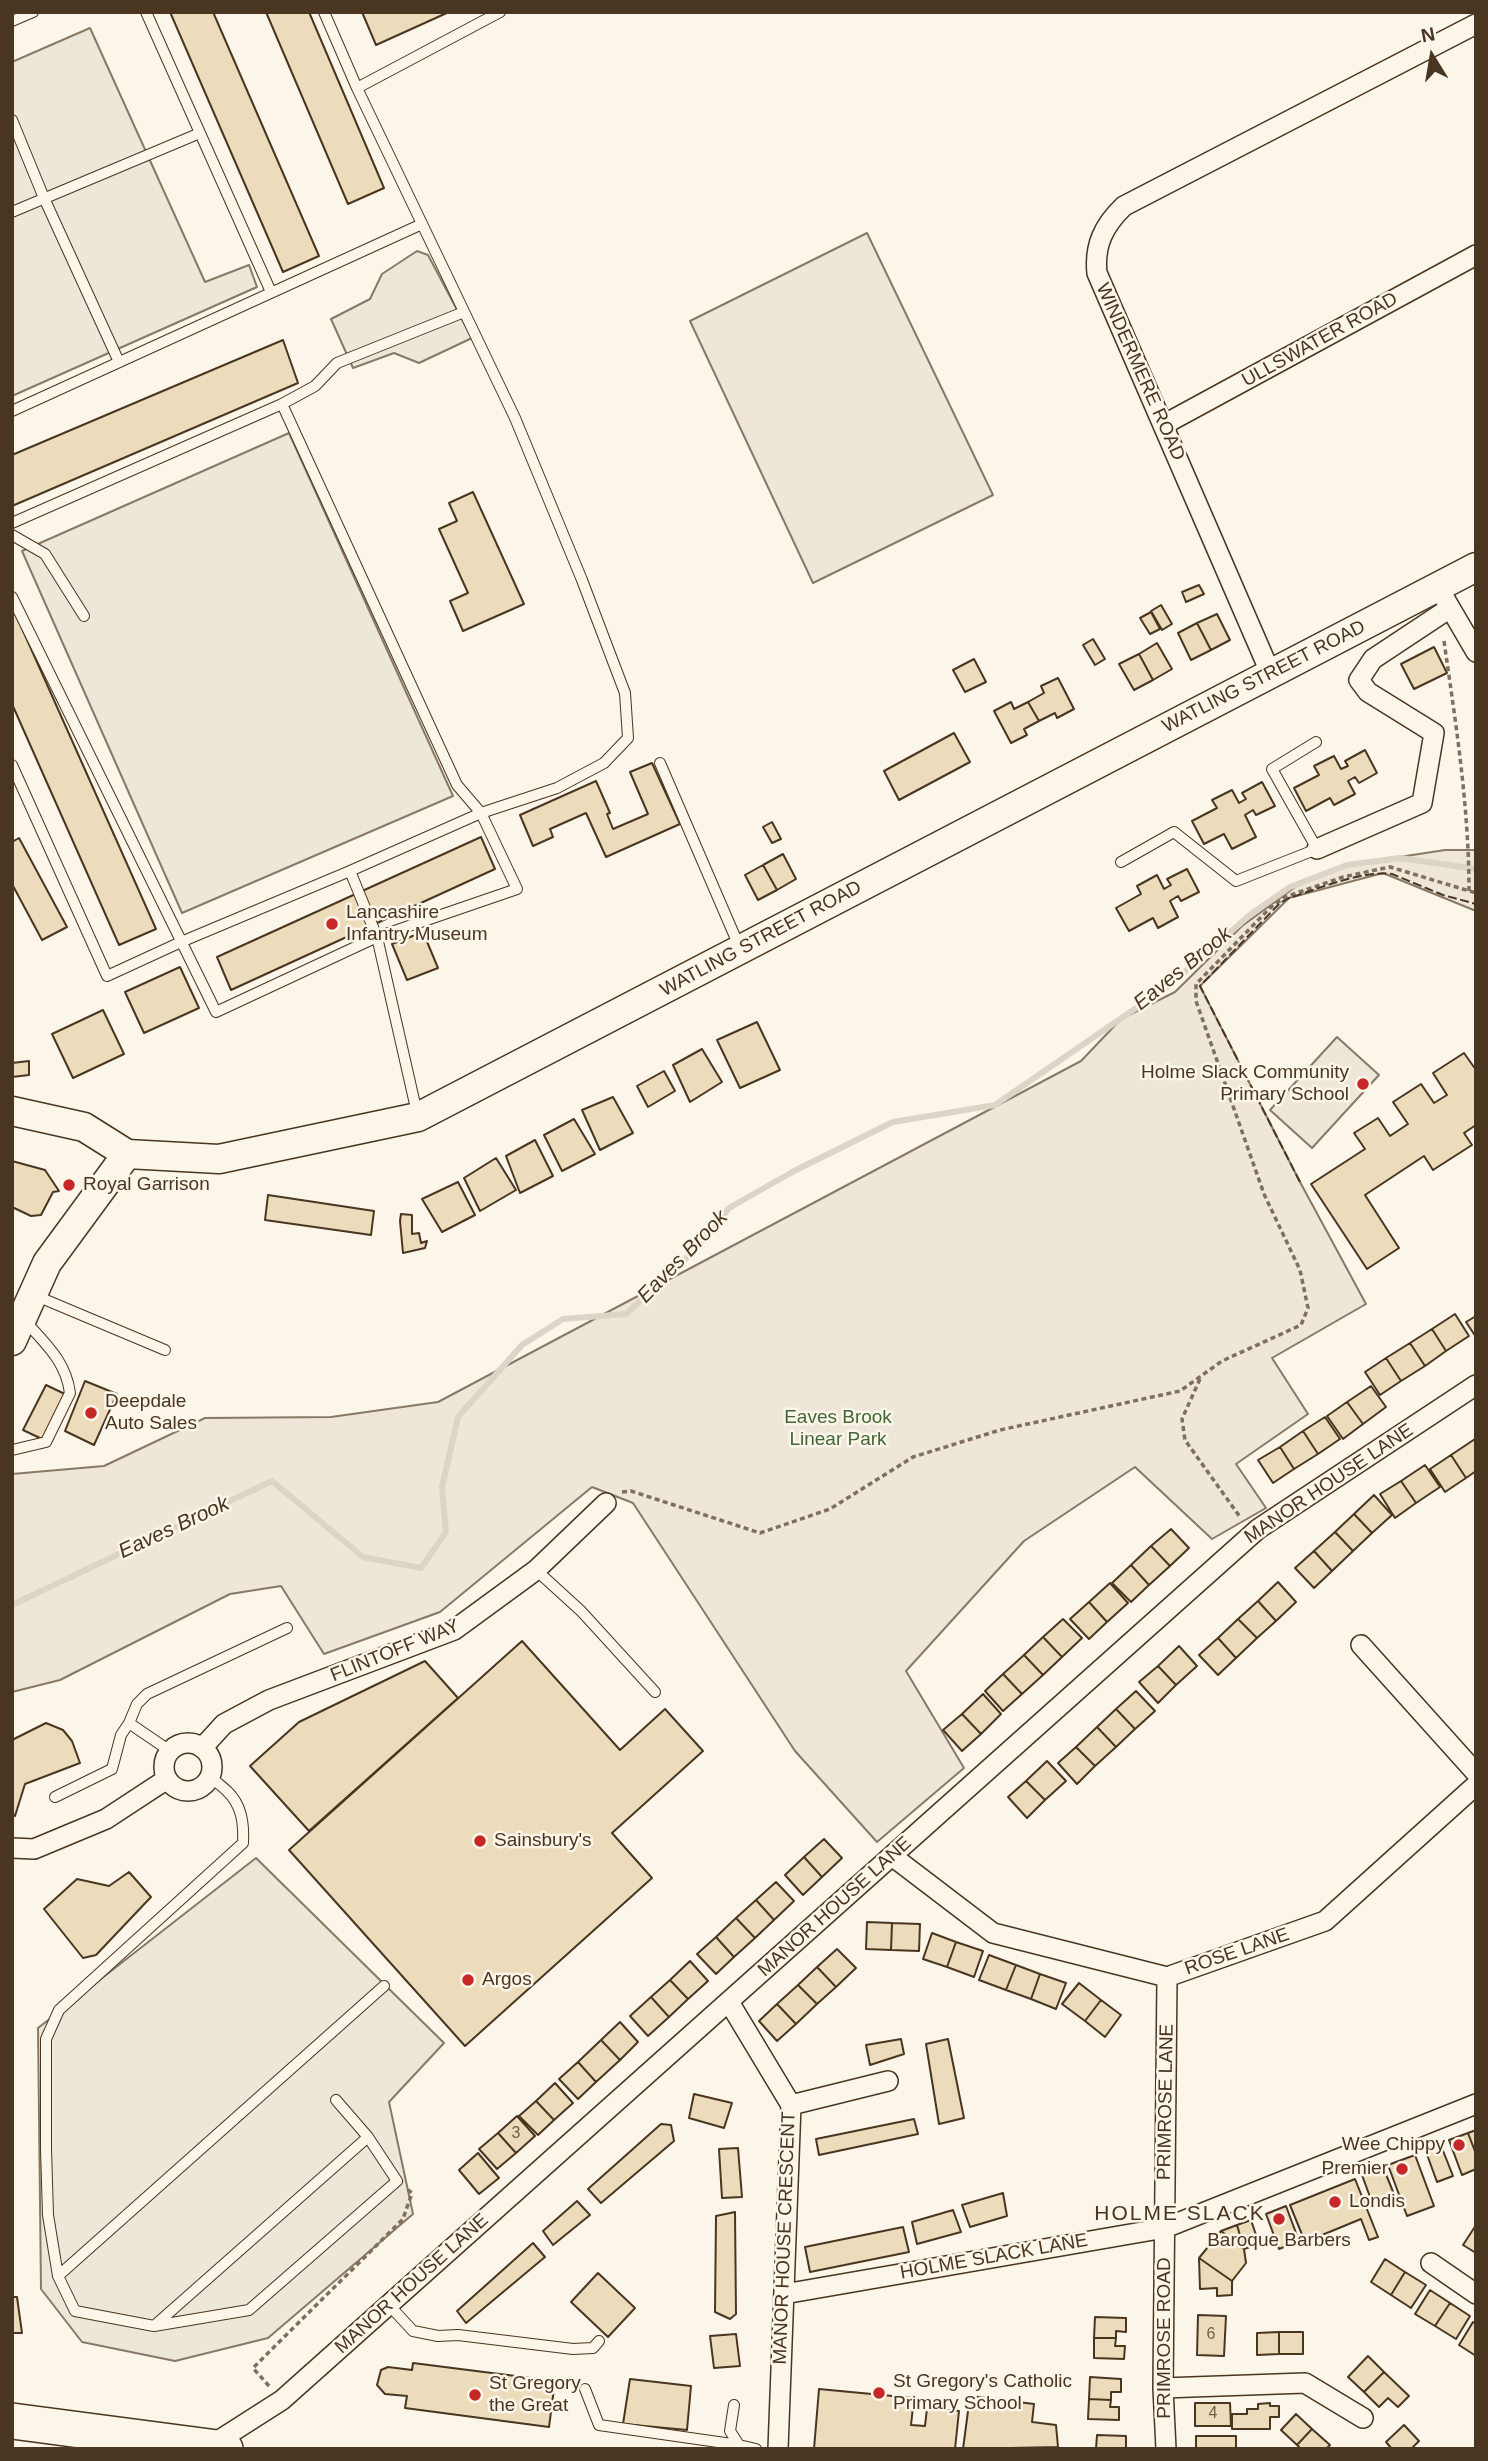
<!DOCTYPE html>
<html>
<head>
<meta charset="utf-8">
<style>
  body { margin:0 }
  #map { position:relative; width:1488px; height:2461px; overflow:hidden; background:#fbf6e9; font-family:Arial,sans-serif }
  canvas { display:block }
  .frame { position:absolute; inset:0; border:14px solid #4a3520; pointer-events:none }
  .north { position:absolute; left:1397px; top:21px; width:70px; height:70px; -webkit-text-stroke:5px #fbf6e9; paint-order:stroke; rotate:349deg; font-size:19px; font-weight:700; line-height:28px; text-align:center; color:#4a3520 }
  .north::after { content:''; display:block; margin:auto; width:24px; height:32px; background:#4a3520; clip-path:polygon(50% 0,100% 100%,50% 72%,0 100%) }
</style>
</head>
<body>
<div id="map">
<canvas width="1488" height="2461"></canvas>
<div class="frame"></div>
<div class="north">N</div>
</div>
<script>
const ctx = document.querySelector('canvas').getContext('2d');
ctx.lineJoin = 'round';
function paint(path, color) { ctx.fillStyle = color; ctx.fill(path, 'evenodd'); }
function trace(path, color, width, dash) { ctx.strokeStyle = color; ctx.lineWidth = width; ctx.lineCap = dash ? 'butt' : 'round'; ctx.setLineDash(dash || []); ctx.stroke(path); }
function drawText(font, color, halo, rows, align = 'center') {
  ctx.font = font + ' Arial,sans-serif'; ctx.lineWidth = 5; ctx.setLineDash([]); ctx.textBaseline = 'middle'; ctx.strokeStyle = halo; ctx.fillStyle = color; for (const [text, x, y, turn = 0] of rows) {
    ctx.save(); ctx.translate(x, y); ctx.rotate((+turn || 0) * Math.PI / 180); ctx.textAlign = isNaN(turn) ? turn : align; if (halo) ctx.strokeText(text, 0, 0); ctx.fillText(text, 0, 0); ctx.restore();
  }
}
const green = new Path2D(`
  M867 233 993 495 813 583 690 321Z
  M1445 850H1476V911L1383 873 1289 898 1200 986 1300 1182 1366 1304 1272 1358 1308 1414 1236 1464 1266 1508 1212 1539 1135 1467 1024 1541 906 1671 964 1768 877 1842 795 1751 633 1503 592 1487 440 1612 324 1654 281 1586 230 1594 60 1680 12 1692V1474L104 1466 205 1418 331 1417 438 1402 1081 1061 1121 1019 1175 992 1242 926 1298 885 1347 865Z
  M1337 1037 1379 1075 1312 1148 1270 1110Z`);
paint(green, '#ede6d9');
trace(green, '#887966', 2);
const parking = new Path2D(`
  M90 28 205 282 249 265 257 287 12 396V62Z
  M417 251 428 255 472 338 419 363 394 353 353 368 331 319 370 299 382 274Z
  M289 433 453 796 182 913 22 551Z
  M256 1858 444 2043 389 2102 413 2214 268 2338 175 2361 82 2342 41 2289 38 2028Z`);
paint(parking, '#ede7d9');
trace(parking, '#887966', 2);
trace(new Path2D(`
  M12 1605 272 1481 363 1557 421 1568 446 1532 442 1487 458 1417 522 1345 563 1319 626 1314 693 1252 729 1208 796 1170 893 1122 995 1105 1171 984 1251 914 1290 887 1347 865 1400 858 1476 869`), '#dcd4c6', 6);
const building = new Path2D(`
  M170 12H213L319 256 283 272Z
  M266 12H309L384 188 348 204Z
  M362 12H449L376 45Z
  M283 340 298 383 12 506V455Z
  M473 492 524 604 463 631 450 601 468 593 439 529 457 521 449 503Z
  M1199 585 1204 594 1186 602 1182 592Z
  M1161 605 1172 624 1162 630 1151 611Z
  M12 606 156 929 119 945 12 704Z
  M1151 612 1160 629 1150 634 1140 618Z
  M1217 614 1230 640 1211 650 1197 623Z
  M1197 623 1211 650 1191 660 1178 633Z
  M1093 639 1105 659 1095 665 1083 645Z
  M1157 643 1172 669 1153 680 1139 654Z
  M1434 647 1447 673 1414 689 1401 664Z
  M1139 654 1153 680 1134 690 1119 664Z
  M974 659 986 682 965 692 953 670Z
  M1058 678 1074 709 1057 718 1055 713 1039 721 1028 702 1044 693 1041 686Z
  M1011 702 1014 709 1028 702 1039 721 1024 729 1027 735 1011 743 994 711Z
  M954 733 970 762 899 800 884 771Z
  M1365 750 1377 773 1359 783 1355 777 1348 781 1355 794 1334 805 1330 798 1306 811 1294 788 1319 775 1314 766 1334 756 1341 769 1348 766 1345 761Z
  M652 763 680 824 606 857 586 813 550 829 553 837 533 846 520 815 596 781 610 813 607 814 613 829 648 814 630 772Z
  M1262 782 1275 806 1256 815 1253 810 1245 815 1256 837 1232 849 1224 834 1204 844 1192 821 1217 808 1212 800 1232 790 1239 803 1246 799 1242 793Z
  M772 822 781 839 772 843 763 827Z
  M481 837 495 869 231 990 217 957Z
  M19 838 67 927 42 940 12 884V842Z
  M783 854 796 879 777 890 763 865Z
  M763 865 777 890 758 900 745 875Z
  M1187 869 1199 892 1181 901 1178 896 1170 901 1178 917 1158 928 1153 918 1129 931 1116 908 1141 894 1137 886 1157 875 1164 889 1171 885 1167 879Z
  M423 932 438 968 407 980 392 944Z
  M180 967 199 1008 144 1033 125 992Z
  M103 1010 124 1054 73 1078 52 1034Z
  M757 1022 780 1070 740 1088 717 1040Z
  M702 1049 722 1082 690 1102 673 1065Z
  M1464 1053 1476 1070V1125L1464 1133 1472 1145 1433 1170 1424 1156 1365 1195 1399 1248 1367 1269 1311 1184 1365 1149 1354 1133 1378 1118 1390 1136 1408 1124 1393 1102 1421 1084 1434 1103 1447 1095 1433 1073Z
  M29 1061V1075L12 1077V1063Z
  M664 1071 675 1091 648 1107 637 1086Z
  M613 1097 633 1133 600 1150 582 1110Z
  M574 1119 595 1154 562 1171 544 1135Z
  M535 1140 553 1176 520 1193 506 1156Z
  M496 1158 516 1190 480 1211 464 1178Z
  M12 1161 45 1170 59 1191 53 1192 41 1215 31 1216 12 1207Z
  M458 1182 475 1215 442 1232 422 1199Z
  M268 1195 374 1211 371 1235 265 1220Z
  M401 1214 412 1215V1234L419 1233 421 1243 427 1241 425 1248 403 1253 400 1221Z
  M1455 1314 1469 1336 1446 1351 1432 1329Z
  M1476 1316V1337L1466 1322Z
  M1432 1329 1446 1351 1425 1366 1410 1343Z
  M1410 1343 1425 1366 1401 1381 1386 1358Z
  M1386 1358 1401 1381 1380 1395 1365 1372Z
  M85 1381 117 1394 94 1445 65 1431Z
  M46 1385 67 1395 44 1440 23 1430Z
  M1371 1386 1386 1407 1363 1424 1347 1402Z
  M1347 1402 1363 1424 1343 1439 1327 1416Z
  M1325 1417 1340 1439 1318 1454 1303 1431Z
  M1303 1431 1318 1454 1294 1469 1280 1447Z
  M1475 1439 1476 1471 1466 1478 1451 1455Z
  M1280 1447 1294 1469 1273 1483 1258 1460Z
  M1451 1455 1466 1478 1445 1492 1430 1469Z
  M1425 1465 1440 1487 1416 1503 1401 1481Z
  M1401 1481 1416 1503 1395 1518 1380 1494Z
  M1374 1495 1392 1515 1372 1533 1354 1514Z
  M1354 1514 1372 1533 1353 1551 1335 1532Z
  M1171 1529 1189 1548 1170 1566 1151 1546Z
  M1335 1532 1353 1551 1332 1571 1314 1551Z
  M1151 1546 1170 1566 1149 1585 1131 1565Z
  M1314 1551 1332 1571 1314 1588 1295 1568Z
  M1131 1565 1149 1585 1131 1602 1112 1583Z
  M1278 1582 1296 1602 1276 1621 1258 1601Z
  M1110 1583 1128 1603 1107 1622 1089 1602Z
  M1258 1601 1276 1621 1257 1638 1238 1619Z
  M1089 1602 1107 1622 1089 1639 1070 1619Z
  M1063 1619 1082 1638 1062 1657 1043 1637Z
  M1238 1619 1257 1638 1236 1658 1218 1638Z
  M1043 1637 1062 1657 1043 1675 1024 1655Z
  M1218 1638 1236 1658 1218 1675 1199 1655Z
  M522 1641 620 1750 665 1709 703 1751 612 1833 652 1878 465 2046 289 1850Z
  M1179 1646 1197 1666 1176 1685 1158 1666Z
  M1024 1655 1043 1675 1022 1694 1003 1674Z
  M425 1661 458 1698 309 1831 250 1766 299 1722Z
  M1158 1666 1176 1685 1158 1703 1139 1682Z
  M1003 1674 1022 1694 1003 1711 985 1691Z
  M1136 1691 1155 1711 1135 1729 1116 1709Z
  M983 1694 1001 1714 981 1734 962 1714Z
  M1116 1709 1135 1729 1116 1747 1097 1727Z
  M962 1714 981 1734 962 1751 943 1730Z
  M46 1723 63 1730 72 1741 80 1763 25 1784 15 1816 12 1815V1740Z
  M1097 1727 1116 1747 1095 1766 1076 1747Z
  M1076 1747 1095 1766 1077 1784 1058 1763Z
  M1047 1761 1066 1781 1045 1800 1026 1781Z
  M1026 1781 1045 1800 1027 1818 1008 1797Z
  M824 1839 842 1858 822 1877 804 1857Z
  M804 1857 822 1877 803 1895 785 1875Z
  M129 1872 151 1897 96 1955 83 1958 44 1909 77 1879 109 1886Z
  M776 1882 794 1901 774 1920 756 1900Z
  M756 1900 774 1920 755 1938 736 1918Z
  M736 1918 755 1938 734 1957 716 1937Z
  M867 1922 892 1923 891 1950 866 1949Z
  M892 1923 920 1924 919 1951 891 1950Z
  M932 1933 956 1942 947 1967 923 1959Z
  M716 1937 734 1957 716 1974 697 1954Z
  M956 1942 983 1951 974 1977 947 1967Z
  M837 1949 856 1968 836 1987 817 1967Z
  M989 1955 1016 1965 1006 1990 979 1980Z
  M690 1961 708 1981 688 1999 670 1980Z
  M1016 1965 1040 1974 1031 1999 1006 1990Z
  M817 1967 836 1987 817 2004 798 1985Z
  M1040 1974 1066 1983 1056 2009 1031 1999Z
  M670 1980 688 1999 669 2017 651 1997Z
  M1079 1983 1101 2000 1085 2021 1062 2004Z
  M798 1985 817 2004 796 2024 777 2004Z
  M651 1997 669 2017 648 2036 630 2016Z
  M1101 2000 1121 2015 1105 2037 1085 2021Z
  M777 2004 796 2024 777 2041 759 2021Z
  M620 2022 638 2042 620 2060 601 2040Z
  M901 2039 904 2054 870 2065 866 2045Z
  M948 2039 964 2118 939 2124 926 2044Z
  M601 2040 620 2060 596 2082 578 2062Z
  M578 2062 596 2082 578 2099 559 2079Z
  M555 2083 573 2103 554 2120 536 2101Z
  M694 2094 732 2103 724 2128 689 2118Z
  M536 2101 554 2120 538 2135 519 2116Z
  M517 2116 535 2136 516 2153 498 2133Z
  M914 2119 918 2134 819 2155 816 2139Z
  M661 2124 671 2125 674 2141 601 2203 588 2189Z
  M1476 2130V2154L1468 2133Z
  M498 2133 516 2153 497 2169 479 2149Z
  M1468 2133 1476 2154V2169L1462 2175 1449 2140Z
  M1440 2143 1453 2176 1437 2182 1425 2149Z
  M738 2148 742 2197 722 2198 719 2149Z
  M478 2153 499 2178 479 2194 459 2170Z
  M1415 2155 1434 2206 1407 2216 1388 2165Z
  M1383 2167 1396 2199 1374 2208 1362 2175Z
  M1355 2179 1378 2237 1369 2240 1361 2219 1305 2242 1290 2205Z
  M1003 2193 1007 2216 970 2227 962 2205Z
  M577 2201 590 2215 553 2245 543 2231Z
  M1286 2206 1299 2241 1279 2249 1266 2214Z
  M953 2210 961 2232 917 2244 912 2222Z
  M735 2212 736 2314 730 2319 715 2312 716 2216Z
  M1251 2220 1259 2244 1244 2249 1237 2225Z
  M1237 2225 1244 2249 1221 2231Z
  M1476 2225V2253L1463 2245Z
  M903 2227 909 2252 810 2272 805 2247Z
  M1221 2231 1244 2249 1246 2263 1232 2281 1199 2258Z
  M533 2243 545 2257 466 2323 457 2311Z
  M1199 2258 1232 2281V2295L1217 2296V2288L1200 2289Z
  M1385 2259 1405 2272 1391 2295 1371 2282Z
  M1405 2272 1426 2285 1411 2308 1391 2295Z
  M598 2273 635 2308 608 2337 571 2302Z
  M1430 2290 1450 2303 1435 2326 1415 2314Z
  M12 2297H17L22 2333H12Z
  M1450 2303 1470 2316 1456 2339 1435 2326Z
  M1198 2315 1226 2316 1224 2356 1197 2355Z
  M1095 2317 1126 2318V2332L1116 2331V2338H1094Z
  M1473 2322 1476 2324V2356L1459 2345Z
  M1279 2332V2354L1257 2355V2333Z
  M1279 2332H1303V2354H1279Z
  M736 2334 740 2366 714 2368 710 2336Z
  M1094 2338H1116L1115 2346H1125L1124 2359 1094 2358Z
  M1368 2356 1384 2372 1364 2392 1348 2377Z
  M413 2363 555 2381 549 2427 405 2408 407 2396 385 2394 377 2385 381 2370 388 2367 412 2370Z
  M1384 2372 1409 2396 1398 2407 1388 2398 1379 2407 1364 2392Z
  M1090 2377 1121 2379V2392H1111V2400L1089 2399Z
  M630 2379 691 2386 687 2430 623 2424Z
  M819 2389 914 2398 911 2425 925 2426 927 2408 959 2411 955 2449H814Z
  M970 2396 1034 2404 1032 2422 1056 2425 1058 2447 963 2449Z
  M1089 2399 1111 2400 1110 2407H1119V2420L1088 2419Z
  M1195 2403H1230L1231 2426H1195Z
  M1270 2403V2406H1279V2417H1270V2429H1232V2414H1247V2409H1258V2404Z
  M1296 2414 1312 2429 1297 2445 1281 2430Z
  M1404 2425 1419 2441 1411 2449H1392L1386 2442Z
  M1312 2429 1330 2445 1326 2449H1301L1297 2445Z
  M1097 2435 1126 2436V2449H1096Z
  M1196 2436H1236V2449H1196Z`);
paint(building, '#ecdcbc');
trace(building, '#4a3520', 2);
const lane = new Path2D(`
  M146 12 271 292
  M324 12 357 88 500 12
  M12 21 33 12
  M357 88 515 418 582 580 625 693 628 738 604 763 557 788 481 813 457 785 282 404 315 386 337 363 464 312
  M12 120 44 198 119 362
  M12 212 200 133
  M12 411 422 224
  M12 523 282 404
  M12 535 45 554 84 616
  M12 597 216 1012 377 937 517 889 481 813 350 871
  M660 763 739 946
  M12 765 107 976 181 942 350 871 377 937 417 1113
  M1121 862 1174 832 1236 881 1317 849 1272 769 1316 742
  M34 1295 165 1350
  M12 1450 46 1442 70 1393C66 1362 46 1344 26 1322
  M536 1570 581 1611 655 1692
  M129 1723 137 1704 147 1694 287 1628
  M210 1775C215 1782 221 1785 227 1791 242 1805 244 1824 243 1843L59 2010 46 2039V2149L48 2215 58 2276 75 2311 154 2326 368 2137 336 2100
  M55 1797 112 1769 121 1735 129 1723 170 1751
  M58 2276 384 1986
  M389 2305 413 2331 438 2336 458 2335 573 2349 593 2348 599 2341
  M154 2326 249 2310 397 2181 368 2137
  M585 2389 599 2425 739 2445
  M734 2405 730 2431 739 2445 756 2449`);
const street = new Path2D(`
  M1163 425 1476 255
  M1445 599 1476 652
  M1270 672 1097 273C1094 245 1104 225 1124 206L1476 24
  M1317 849 1422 803 1434 733 1368 692 1359 680 1373 659 1450 608
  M1361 1645 1476 1773
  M164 1767a24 24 0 1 1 48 0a24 24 0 1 1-48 0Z
  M202 1748 224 1724 269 1700 454 1630 536 1570 606 1503
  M12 1848 34 1849 106 1819 167 1779
  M892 1856 993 1933 1167 1977 1325 1921 1476 1785
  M729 2002 791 2105 778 2449
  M791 2105 888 2081
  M1431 2263 1476 2294
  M784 2294 1165 2228 1476 2104
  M1163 2388 1305 2383 1363 2418
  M210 2446 282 2400 1258 1529 1476 1385
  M1166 2449 1163 2388 1167 1977`);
const secondary = new Path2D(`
  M12 1111 84 1127 127 1154 219 1159 418 1117 1476 567
  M12 1341 47 1263 127 1154`);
const highway = new Path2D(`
  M12 2421 225 2449`);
trace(lane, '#4a3520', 12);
trace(street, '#4a3520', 22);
trace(secondary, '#4a3520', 31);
trace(highway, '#4a3520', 38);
trace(new Path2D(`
  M1444 641C1456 725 1469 807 1469 891
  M1200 1379 1182 1419 1185 1440 1240 1517
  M622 1492 631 1491 760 1533 830 1509 913 1457 1000 1430 1180 1391 1222 1361 1301 1325 1308 1308 1300 1270 1264 1194 1196 1001V984L1270 908 1285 897 1343 877 1390 867 1476 893
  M269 2386 253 2368 403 2219 412 2193 407 2189`), '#7f6f5c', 3.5, [5, 3.5]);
trace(lane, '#fbf6e9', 10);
trace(street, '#fbf6e9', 19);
trace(secondary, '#fbf6e9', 28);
trace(highway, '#fbf6e9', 35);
trace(new Path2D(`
  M1300 1182 1200 986 1280 903 1289 898C1318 889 1362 870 1392 874L1443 895 1476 904`), '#4a3520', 2, [9, 3.5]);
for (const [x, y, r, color] of [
  [332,924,7,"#c62828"],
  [1363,1084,7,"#c62828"],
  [69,1185,7,"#c62828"],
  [91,1413,7,"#c62828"],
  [480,1841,7,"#c62828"],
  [468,1980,7,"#c62828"],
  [1459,2145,7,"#c62828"],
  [1402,2169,7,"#c62828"],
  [1335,2202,7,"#c62828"],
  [1279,2219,7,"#c62828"],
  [879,2393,7,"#c62828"],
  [475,2395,7,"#c62828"]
]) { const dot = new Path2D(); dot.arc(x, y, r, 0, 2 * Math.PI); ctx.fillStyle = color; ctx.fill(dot); trace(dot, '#fbf6e9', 2.5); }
drawText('16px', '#725f47', null, [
  ["3",516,2134],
  ["6",1211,2335],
  ["4",1213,2414]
]);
drawText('19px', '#4a3520', '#fbf6e9', [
  ["ULLSWATER ROAD",1320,340,-29],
  ["WINDERMERE ROAD",1140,372,66],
  ["WATLING STREET ROAD",1264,677,-27],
  ["WATLING STREET ROAD",761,939,-28],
  ["MANOR HOUSE LANE",1329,1484,-34],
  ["FLINTOFF WAY",395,1651,-22],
  ["MANOR HOUSE LANE",835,1907,-42],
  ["ROSE LANE",1237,1952,-19],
  ["PRIMROSE LANE",1166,2102,-89],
  ["MANOR HOUSE CRESCENT",785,2238,-88],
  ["HOLME SLACK LANE",994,2257,-10],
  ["MANOR HOUSE LANE",412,2284,-42],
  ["PRIMROSE ROAD",1165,2338,-90]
]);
drawText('19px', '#4a3520', '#fbf6e9', [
  ["Lancashire",346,913],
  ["Infantry Museum",346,935],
  ["Holme Slack Community",1349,1073,"right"],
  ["Primary School",1349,1095,"right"],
  ["Royal Garrison",83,1185],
  ["Deepdale",105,1402],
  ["Auto Sales",105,1424],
  ["Sainsbury's",494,1841],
  ["Argos",482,1980],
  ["Wee Chippy",1445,2145,"right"],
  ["Premier",1388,2169,"right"],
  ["Londis",1349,2202],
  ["Baroque Barbers",1279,2241,"center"],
  ["St Gregory's Catholic",893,2382],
  ["Primary School",893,2404],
  ["St Gregory",489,2384],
  ["the Great",489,2406]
], 'left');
drawText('19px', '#436837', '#fbf6e9', [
  ["Eaves Brook",838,1418],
  ["Linear Park",838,1440]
]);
drawText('italic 21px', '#4a3520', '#fbf6e9', [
  ["Eaves Brook",1183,969,-39],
  ["Eaves Brook",683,1257,-46],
  ["Eaves Brook",174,1528,-25]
]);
ctx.letterSpacing = '2px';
drawText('21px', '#4a3520', '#fbf6e9', [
  ["HOLME SLACK",1180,2214]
]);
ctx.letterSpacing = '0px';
</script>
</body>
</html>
